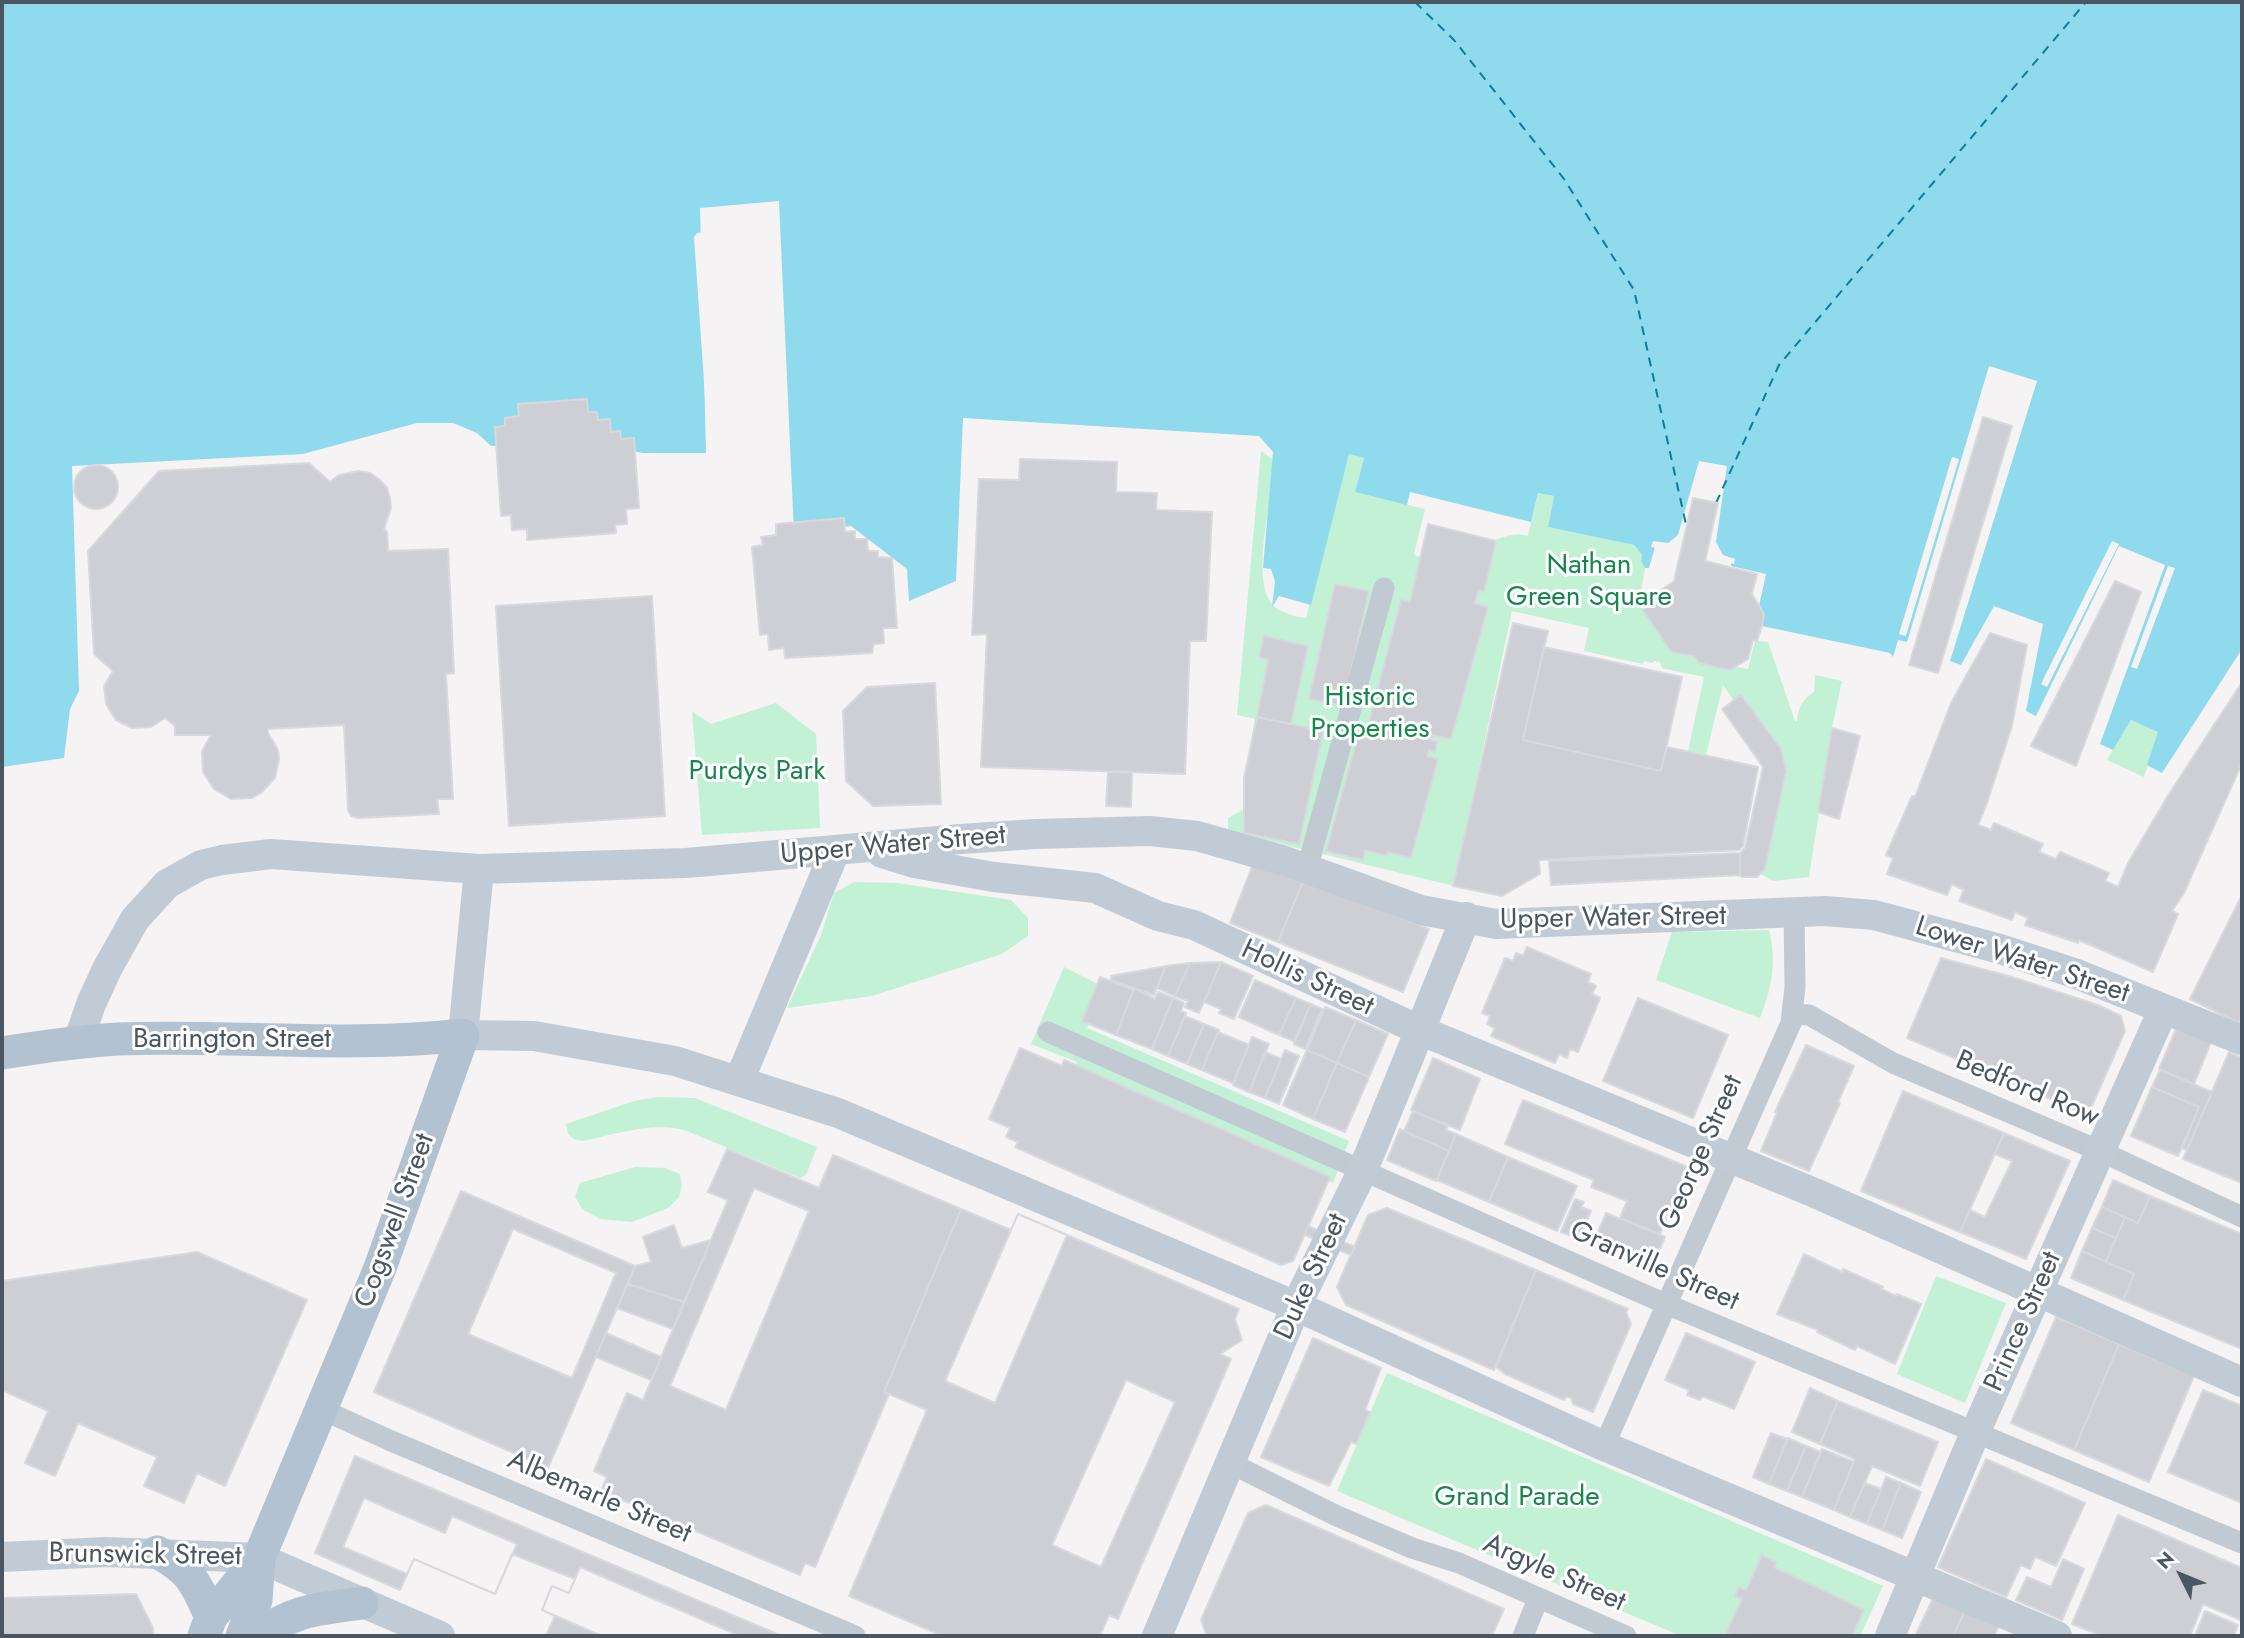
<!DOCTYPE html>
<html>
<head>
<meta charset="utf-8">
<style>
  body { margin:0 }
  #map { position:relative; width:2244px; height:1638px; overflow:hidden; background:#f5f3f3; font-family:Jost,sans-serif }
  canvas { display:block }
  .frame { position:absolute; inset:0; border:4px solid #4a5661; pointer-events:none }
  .north { position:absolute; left:2146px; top:1540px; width:70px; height:70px; -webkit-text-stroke:5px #fff; paint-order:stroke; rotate:313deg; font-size:19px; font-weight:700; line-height:28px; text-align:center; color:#4a5661 }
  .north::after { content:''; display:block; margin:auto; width:24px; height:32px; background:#4a5661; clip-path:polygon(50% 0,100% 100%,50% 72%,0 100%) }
</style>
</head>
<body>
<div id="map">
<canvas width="2244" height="1638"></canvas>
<div class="frame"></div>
<div class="north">N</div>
</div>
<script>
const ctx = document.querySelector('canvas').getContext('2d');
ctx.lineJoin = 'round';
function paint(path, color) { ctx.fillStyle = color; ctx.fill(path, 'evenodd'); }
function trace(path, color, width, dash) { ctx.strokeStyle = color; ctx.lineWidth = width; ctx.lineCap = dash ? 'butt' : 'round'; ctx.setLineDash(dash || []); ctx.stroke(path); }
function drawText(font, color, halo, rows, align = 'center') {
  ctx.font = font + ' Jost,sans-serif'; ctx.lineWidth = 6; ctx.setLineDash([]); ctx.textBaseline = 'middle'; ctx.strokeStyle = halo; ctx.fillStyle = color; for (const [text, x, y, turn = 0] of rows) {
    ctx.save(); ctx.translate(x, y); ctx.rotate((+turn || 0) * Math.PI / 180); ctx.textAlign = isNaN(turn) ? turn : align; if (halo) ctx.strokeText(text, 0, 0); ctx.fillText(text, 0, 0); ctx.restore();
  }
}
paint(new Path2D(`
  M1261 451 1272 459 1276 467C1271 498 1249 586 1275 607 1282 613 1297 617 1306 618L1349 454 1364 458 1355 492 1425 509 1414 554 1416 556C1423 557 1431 561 1438 561 1464 561 1502 527 1528 536L1538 493 1554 496 1548 527 1634 545 1642 555 1641 561 1645 568 1639 603 1671 652 1748 669 1755 641 1768 642 1795 721H1797C1798 708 1803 698 1814 692L1815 675 1842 681 1832 728 1809 877 1773 881 1757 872 1782 771 1723 685 1706 755 1688 751 1704 677 1662 668 1660 662 1654 661 1653 663 1644 661 1643 664 1584 651 1589 628 1512 611 1454 886 1228 831V818L1243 810 1244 778 1255 719 1237 715Z
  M776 703 816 734 820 828 702 835 692 711 711 724Z
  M2131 720 2159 732 2144 777 2107 760Z
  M854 882 897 883 1011 900 1028 918V936L1002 954 872 996 787 1008 821 935 834 893Z
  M1769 930C1777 964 1772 987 1760 1018L1656 980 1672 932Z
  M1064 967 1104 987 1087 1028 1349 1141 1333 1183 1073 1072 1077 1062 1031 1044Z
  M657 1097 695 1098 817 1147 806 1175 800 1178 687 1131C653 1121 617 1134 583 1141L574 1139 568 1134 566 1124 634 1101Z
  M635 1167 665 1168 680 1174 682 1185 679 1197 668 1208 632 1222 600 1219 582 1209 575 1197 580 1183Z
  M1936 1276 2006 1303 1965 1403 1897 1374Z
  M1387 1373 1883 1586 1860 1636H1852L1864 1610 1774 1567 1776 1562 1762 1555 1746 1590 1739 1587 1735 1595 1742 1599 1727 1632 1734 1636H1681L1337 1491Z`), '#c3f1d5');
paint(new Path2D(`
  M2 2H2242V649L2162 773 2147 765 2158 732 2131 720 2113 750 2100 744 2165 565 2119 546 2036 716 2026 711 2043 624 1994 606 1961 665 1950 661 2037 381 1989 366 1907 642 1898 640 1893 657 1890 653 1762 626 1764 614 1759 606 1766 574 1731 566V563L1655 547 1649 568H1645L1641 561 1642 555 1634 545 1548 527 1554 496 1538 493 1531 522 1410 492 1407 505 1355 492 1364 458 1349 454 1311 605 1279 596 1272 607 1275 582 1271 569 1263 568 1273 452 1259 436 963 418 956 581 909 601 907 569 851 526 794 533 779 201 700 208 706 453H643L576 441 491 446 477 433 453 423H417L303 454 72 466 79 691 70 709 64 758 2 767Z`), '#90daee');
paint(new Path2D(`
  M704 232 709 453V454L694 237 697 233Z
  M1952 457 1959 459 1906 636 1899 634Z
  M1699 461 1727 466 1716 542 1723 555 1735 559 1734 564 1651 547 1653 541 1668 543 1678 535Z
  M2112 541 2119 544 2047 687 2041 684Z
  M2168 566 2175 568 2137 669 2131 667Z`), '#f5f3f3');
trace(new Path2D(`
  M1415 2 1454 40 1564 179 1634 290 1687 529
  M1716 503 1779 365 2086 2`), '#0c7c9b', 2, [9, 7]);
const building = new Path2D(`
  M587 399 588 412H597L598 420 610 419 611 432 620 431 621 439 634 438 639 508 626 509 627 524 615 525 616 533 527 540V529L512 530 511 515 501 516 495 427 505 426V418L519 416 518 404Z
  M1983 417 2012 426 1938 673 1909 665Z
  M1020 459 1117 462 1116 492 1157 493 1156 510 1212 512 1206 641H1190L1185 774 981 767 987 634 972 635 979 479 1019 480Z
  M309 463 330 482 339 475 359 471 370 473 380 480 387 488 390 498 391 508 384 529 387 532 388 551 448 549 454 673 446 674 453 799H437L439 814 358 818 351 816 348 810 344 725 268 729V733L278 750 279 759 275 778 261 793 252 798 231 799 214 789 203 772 202 751 211 735H175V726L165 718 151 727 132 728 116 720 106 704 104 686 113 671 94 654 88 551 159 471Z
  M74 487a22 22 0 1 1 44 0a22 22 0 1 1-44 0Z
  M1693 498 1718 503 1705 561 1757 574 1752 594 1764 614 1762 626 1757 641 1753 640 1748 659 1730 670 1699 663 1694 656 1671 652 1643 610 1650 605 1647 600 1674 581Z
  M844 518 845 532 855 531V539H867L868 551H878V557L892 558 897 628H883L884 643 874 644 872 653 785 658 784 648 769 650 768 634 760 635 752 547 763 545 761 537 776 535V524Z
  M1428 524 1496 541 1484 592 1478 590 1477 596 1475 603 1488 607 1451 739 1432 735 1431 740 1437 742 1435 752 1429 750 1427 756 1438 759 1411 858 1387 852V856L1365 850 1363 860 1326 851 1358 736 1365 738 1401 600 1410 602Z
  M2115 581 2141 592 2076 766 2031 746Z
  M1335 584 1369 591 1343 706 1309 699Z
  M652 596 665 816 509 826 496 606Z
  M1513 623 1548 631 1523 740 1661 771 1667 747 1758 767 1743 846 1739 850 1539 860 1540 874 1502 896 1453 886Z
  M1990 633 2027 645 2012 726 1987 803 1978 825 1991 830 1994 823 2043 844 2039 852 2056 859 2060 852 2109 873 2105 881 2118 887 2128 863 2169 794 2242 682V763L2184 893 2172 911 2178 914 2153 972 2079 940 2078 943 2025 925 2028 918 2015 912 2012 920 1959 901 1964 890 1952 884 1947 895 1887 874 1893 858 1886 855 1912 796 1915 797 1951 703Z
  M1264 636 1308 646 1291 724 1257 717 1268 660 1259 657Z
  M1544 647 1682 677 1661 771 1523 740Z
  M935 683 941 804 873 806 846 781 843 711 867 687Z
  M1741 695 1781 749 1786 771 1765 869 1757 877H1742L1740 875V853L1745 848 1763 767 1722 709Z
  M1257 717 1323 731 1299 844 1244 833V778Z
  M1832 728 1860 736 1839 819 1818 812Z
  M1108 772H1132L1131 807 1106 806Z
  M1740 853V875L1551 885 1549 861Z
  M1255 859 1304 879 1278 942 1230 923Z
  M1304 879 1429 929 1403 992 1278 942Z
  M2242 895V1016L2239 1023 2190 999Z
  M1527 947 1591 974 1588 982 1596 986 1592 994 1600 998 1578 1052 1570 1049 1567 1058 1559 1054 1555 1063 1491 1036 1495 1028 1487 1024 1490 1016 1482 1013 1505 958 1513 961 1516 953 1523 956Z
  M1941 958 2012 977 2098 1005 2121 1016 2125 1031 2088 1115 1907 1038Z
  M1221 962 1199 1013 1185 1007 1188 1001 1175 996 1190 963Z
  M1221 962 1253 976 1234 1019 1219 1013 1221 1009 1204 1002Z
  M1190 963 1175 996 1157 988 1166 966Z
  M1166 966 1154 995 1111 980V976Z
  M1100 977 1134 990 1116 1035 1082 1021Z
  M1255 980 1296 998 1279 1035 1239 1017Z
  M1134 988 1155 999 1158 992 1173 998 1152 1049 1116 1035Z
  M1173 998 1184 1003 1181 1011 1186 1013 1168 1056 1152 1049Z
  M1296 998 1311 1004 1294 1041 1279 1035Z
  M1638 998 1728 1035 1693 1118 1603 1081Z
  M1311 1004 1322 1009 1305 1049 1294 1044Z
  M1325 1007 1356 1020 1337 1063 1307 1050Z
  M1185 1016 1204 1024 1187 1064 1168 1056Z
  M1356 1020 1388 1034 1369 1077 1337 1063Z
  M1204 1024 1219 1030 1202 1070 1187 1064Z
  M2177 1027 2211 1042 2194 1084 2159 1069Z
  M1218 1032 1249 1045 1233 1083 1202 1070Z
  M1252 1037 1269 1044 1249 1092 1233 1085Z
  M1806 1045 1854 1066 1838 1102 1840 1103 1809 1171 1761 1151 1777 1113 1775 1112Z
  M1020 1048 1062 1066 1064 1060 1330 1177 1293 1261 1281 1265 1015 1147 1018 1142 1006 1137 1010 1128 989 1119Z
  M1285 1050 1299 1056 1279 1104 1265 1098Z
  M1307 1050 1337 1063 1313 1119 1283 1105Z
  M1265 1052 1281 1059 1265 1098 1249 1092Z
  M2229 1052 2242 1058V1183L2183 1159Z
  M1433 1058 1480 1079 1460 1130 1411 1110Z
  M1337 1063 1369 1077 1345 1132 1313 1119Z
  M2160 1070 2212 1092 2187 1150 2182 1148 2199 1107 2152 1087Z
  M2152 1087 2199 1107 2178 1156 2131 1136Z
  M1903 1091 2004 1133 1960 1232 1861 1191Z
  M1523 1100 1688 1167 1660 1234 1620 1218 1627 1201 1591 1187 1594 1180 1505 1144Z
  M1413 1111 1448 1126 1446 1130 1456 1134 1449 1151 1404 1131Z
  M1400 1129 1449 1151 1436 1181 1387 1160Z
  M2004 1133 2070 1161 2026 1259 1960 1232 1970 1210 1985 1217 2012 1161 1995 1154Z
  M1456 1134 1508 1157 1489 1202 1437 1180Z
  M727 1149 819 1188 833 1155 961 1209 884 1392 889 1394 815 1567 805 1563 800 1575 601 1491 607 1477 594 1471 627 1393 643 1400 728 1200 708 1192Z
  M1508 1157 1577 1186 1557 1231 1489 1202Z
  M2113 1180 2150 1196 2138 1223 2102 1207Z
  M754 1188 809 1211 726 1410 670 1386Z
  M461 1191 635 1266 548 1468 374 1392Z
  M2150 1196 2242 1234V1349L2123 1300 2134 1274 2106 1262 2125 1217 2138 1223Z
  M1575 1199 1584 1202 1581 1207 1591 1211 1579 1239 1561 1232Z
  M2102 1207 2125 1217 2116 1238 2092 1228Z
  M1387 1208 1536 1270 1494 1370 1346 1305 1337 1287 1368 1215Z
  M961 1209 1011 1230 1018 1214 1239 1309 1235 1319 1242 1340 1220 1354 1231 1359 1118 1619 1109 1615 1100 1636H943L849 1596 927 1410 884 1392Z
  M1606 1213 1665 1237 1651 1270 1592 1246Z
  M1018 1214 1067 1235 995 1403 945 1381Z
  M674 1225 682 1248 711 1240 684 1302 628 1284 635 1266 651 1262 643 1237Z
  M1308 1226 1355 1247 1351 1255 1305 1235Z
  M2092 1228 2116 1238 2106 1262 2082 1251Z
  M513 1229 616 1273 572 1378 468 1334Z
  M2082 1251 2134 1274 2123 1300 2071 1278Z
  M197 1252 307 1300 225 1486 197 1473 184 1503 144 1486 157 1457 78 1423 55 1476 25 1463 48 1411 2 1390V1281Z
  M1804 1254 1842 1272 1843 1269 1883 1287 1881 1289 1896 1296 1897 1294 1921 1304 1895 1364 1857 1346 1855 1350 1817 1332 1818 1330 1777 1314Z
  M1536 1270 1628 1309 1626 1312 1631 1324 1593 1412 1573 1404 1571 1398 1566 1396 1564 1400 1505 1374 1496 1367Z
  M628 1284 684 1302 673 1329 617 1308Z
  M2056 1317 2119 1344 2074 1450 2011 1423Z
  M606 1333 661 1357 651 1380 596 1357Z
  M1686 1333 1755 1362 1734 1409 1702 1396 1700 1400 1687 1395 1689 1390 1665 1380Z
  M1313 1338 1381 1368 1365 1410 1370 1412 1356 1444 1351 1442 1329 1486 1261 1457Z
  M2119 1344 2194 1376 2149 1482 2074 1450Z
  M1126 1380 1175 1402 1101 1567 1052 1545Z
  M1810 1388 1838 1401 1820 1444 1792 1432Z
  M2203 1390 2242 1406V1503L2168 1472Z
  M1838 1401 1938 1442 1920 1486 1872 1466 1850 1517 1834 1510 1855 1459 1820 1444Z
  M1771 1433 1787 1439 1769 1484 1753 1477Z
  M1788 1438 1806 1446 1787 1491 1769 1484Z
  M1806 1446 1821 1452 1802 1497 1787 1491Z
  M1822 1449 1854 1462 1834 1510 1802 1497Z
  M355 1456 782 1636H546L555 1616 542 1610 552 1586 569 1593 575 1579 512 1554 495 1594 414 1559 400 1590 315 1553Z
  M1986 1459 2085 1503 2056 1566 2035 1557 2030 1569 2021 1565 2006 1597 1938 1567Z
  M1886 1477 1901 1483 1882 1530 1867 1524Z
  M1865 1483 1881 1489 1867 1524 1850 1517Z
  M1901 1483 1921 1492 1902 1538 1882 1530Z
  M364 1498 445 1533 452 1516 517 1544 495 1594 414 1559 407 1574 343 1547Z
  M1266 1505 1504 1609 1492 1636H1207L1201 1620 1248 1513Z
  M2118 1515 2242 1568 2241 1620 2203 1604 2190 1636H2102L2072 1624Z
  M1762 1555 1776 1562 1774 1567 1864 1610 1852 1636H1749L1744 1634 1743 1636H1734L1726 1633 1742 1599 1735 1596 1739 1587 1746 1590Z
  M2063 1559 2084 1569 2062 1620 2016 1600 2027 1577 2051 1587Z
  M580 1567 740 1636H602L542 1610 552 1586 569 1593Z
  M136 1594 153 1628V1636H2V1598Z
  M1935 1594 1966 1608 1953 1636H1915Z
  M1966 1608 2000 1624 1994 1636H1953Z
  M2205 1611 2238 1625 2234 1636H2195Z`);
paint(building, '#cdcfd5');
trace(building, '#d7d9de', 2);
trace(new Path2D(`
  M1307 869 1384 588
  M1793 1014 1809 1015 1893 1063 2100 1151 2242 1217
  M1048 1032 1666 1304 2242 1543
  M321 1409 389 1440 855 1636
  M1604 1446 1791 1023 1795 987 1794 912
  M1230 1463 1337 1516 1412 1548 1459 1563 1626 1636
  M1523 1636 1538 1599`), '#c1cad2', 21);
trace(new Path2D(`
  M882 853 914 863 994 877 1095 888 1158 916 1194 925 1419 1030 1815 1193 2242 1382
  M479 869 463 1035 534 1036 675 1061 838 1113 1296 1306 1604 1446 2057 1636
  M78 1042 91 1004 107 969 135 919 167 884 201 865 222 860 271 854 479 869 686 863 961 839 1035 834 1150 831 1197 836 1285 861 1421 910 1496 924 1825 911 1874 915 2000 949 2074 973 2242 1040
  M739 1081 835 851
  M2 1557 106 1552 259 1558 440 1636
  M1157 1636 1296 1306 1363 1170 1466 917
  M1890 1636 1975 1433 2163 1010`), '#c1cbd6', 30);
trace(new Path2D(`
  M2 1053C40 1047 79 1041 118 1039 233 1035 348 1048 463 1035L380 1268 259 1558 211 1617 204 1636
  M157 1552C192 1571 195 1582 211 1617
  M242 1636 256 1600 259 1558
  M259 1636C294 1609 320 1609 362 1603`), '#b3c2d1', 33);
drawText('28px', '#17864f', '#fff', [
  ["Nathan",1589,566],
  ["Green Square",1589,598],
  ["Historic",1370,698],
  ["Properties",1370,730],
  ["Purdys Park",757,772],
  ["Grand Parade",1517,1498]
]);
drawText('28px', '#4a5661', '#fff', [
  ["Upper Water Street",893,846,-5],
  ["Upper Water Street",1613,919,-1],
  ["Lower Water Street",2022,961,18],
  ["Hollis Street",1307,979,25],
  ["Barrington Street",232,1040],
  ["Bedford Row",2027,1090,23],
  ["George Street",1702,1153,-66],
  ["Cogswell Street",396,1221,-70],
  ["Granville Street",1654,1267,24],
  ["Duke Street",1312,1277,-65],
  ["Prince Street",2024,1322,-66],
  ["Albemarle Street",599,1498,23],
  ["Brunswick Street",145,1556,1],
  ["Argyle Street",1554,1574,24]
]);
</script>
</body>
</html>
